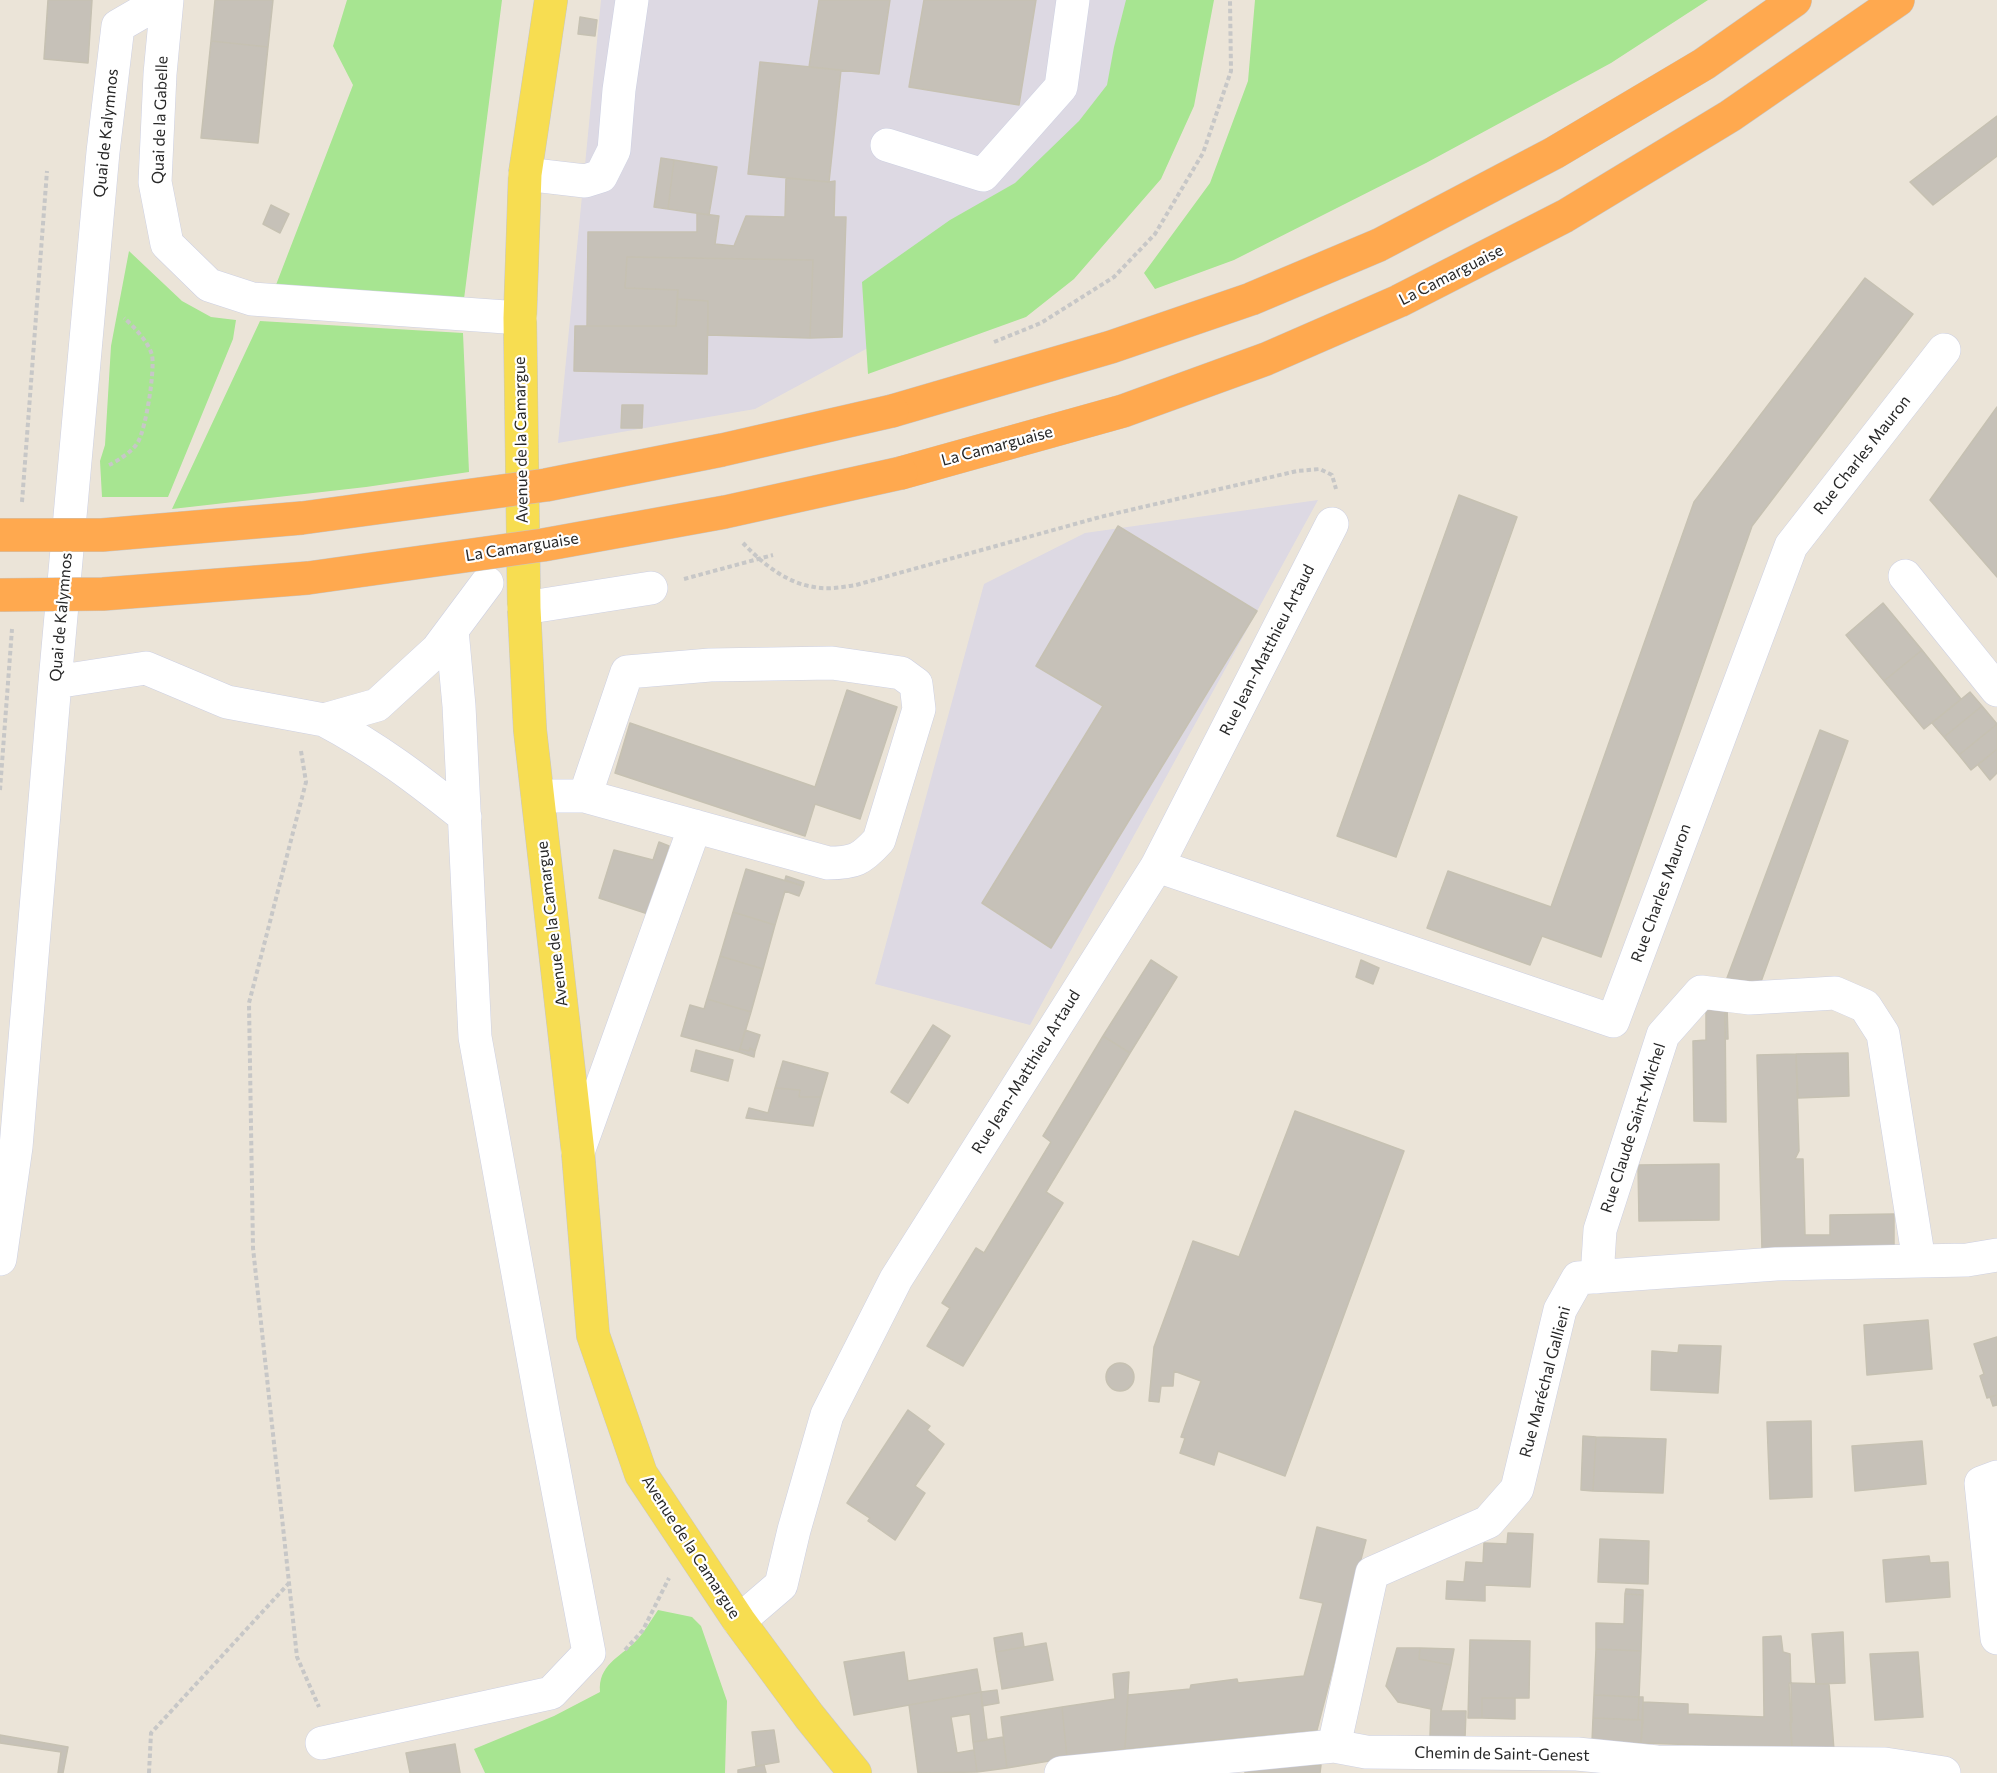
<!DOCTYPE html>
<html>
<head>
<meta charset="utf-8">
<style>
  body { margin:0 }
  canvas { display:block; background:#ebe4d8 }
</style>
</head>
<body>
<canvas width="1997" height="1773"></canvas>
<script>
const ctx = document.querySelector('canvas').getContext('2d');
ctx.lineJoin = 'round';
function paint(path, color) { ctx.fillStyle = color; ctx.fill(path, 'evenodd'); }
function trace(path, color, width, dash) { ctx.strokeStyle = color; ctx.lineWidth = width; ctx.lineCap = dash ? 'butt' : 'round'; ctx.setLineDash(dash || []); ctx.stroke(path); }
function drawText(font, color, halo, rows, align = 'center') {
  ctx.font = font + ' Commissioner,sans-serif'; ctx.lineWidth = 4.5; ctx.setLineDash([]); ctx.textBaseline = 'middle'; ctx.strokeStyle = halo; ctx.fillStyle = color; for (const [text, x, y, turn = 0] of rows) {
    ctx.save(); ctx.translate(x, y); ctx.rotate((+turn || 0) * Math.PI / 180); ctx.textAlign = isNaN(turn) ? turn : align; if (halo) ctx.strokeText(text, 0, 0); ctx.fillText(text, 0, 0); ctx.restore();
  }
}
paint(new Path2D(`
  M601 0H1171L1055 259 866 349 755 409 558 443Z
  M1318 500 1030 1025 875 984 984 584 1085 533Z`), '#ddd9e3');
paint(new Path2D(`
  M347 0H502L464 299 274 290 353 85 333 46Z
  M1126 0H1214L1194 106 1161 179 1074 279 1026 317 868 374 862 282 950 220 1015 183 1079 121 1107 85 1114 47Z
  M1255 0H1708L1611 63 1426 163 1234 260 1155 289 1144 273 1210 183 1248 81Z
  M129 251 182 301 211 317 236 320 233 339 168 497H102L100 461 105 445 111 346Z
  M260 321 463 333 469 472 366 487 172 509Z
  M658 1610 692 1617 701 1626 727 1701 725 1773H485L474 1749 554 1716 600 1692C598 1665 619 1658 636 1641 644 1633 651 1620 658 1610Z`), '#a7e591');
const building = new Path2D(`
  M48 0H92L88 63 44 59Z
  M215 0H273L268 47 211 41Z
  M819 0H890L879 74 809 67Z
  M924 0H1036L1019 105 909 87Z
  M580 17 597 20 595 36 578 34Z
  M211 41 268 47 258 143 201 138Z
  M760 62 841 70 829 182 748 174Z
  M1997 116V156L1933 205 1910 182Z
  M661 158 674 160 668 209 654 207Z
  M674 160 717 167 709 215 668 209Z
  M786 178 829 182 835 181 834 217H846L842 337 810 338 813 260 627 257 625 288 678 290 676 326H587L588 232H697V213L719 216 715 244 734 246 746 216 785 217Z
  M271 205 289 214 280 233 263 224Z
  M627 257 813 260 810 338 708 335V301L677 299 678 290 625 288Z
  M1865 278 1913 314 1752 526 1601 957 1542 936 1530 965 1427 928 1448 871 1551 907 1694 502Z
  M677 299 708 301 707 374 574 371 575 326H676Z
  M622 405H643L642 428H621Z
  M1997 407V577L1930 500Z
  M1459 495 1517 517 1396 857 1337 836Z
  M1118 526 1257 611 1051 948 982 903 1103 706 1036 666Z
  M1883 603 1922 650 1884 681 1846 635Z
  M1922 650 1961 699 1924 729 1884 681Z
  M847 690 897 707 860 819 815 804 805 836 615 773 630 723 815 787Z
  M1970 692 1982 706 1944 737 1932 723Z
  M1982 706 1997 724 1959 755 1944 737Z
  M1997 724V749L1971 770 1959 755Z
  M1820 730 1848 741 1758 990 1727 978Z
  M1997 749V773L1990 780 1978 765Z
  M659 842 669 846 648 914 599 898 614 850 653 860Z
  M746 869 803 886 799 896 785 891 775 925 733 912Z
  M786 876 804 882 803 886 785 880Z
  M733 912 775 925 763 969 720 956Z
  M720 956 763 969 751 1012 707 999Z
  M1151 960 1177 977 1130 1053 1103 1036Z
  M1361 960 1379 968 1373 984 1356 977Z
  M707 999 751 1012 739 1052 681 1036 690 1005 704 1009Z
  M1706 1005H1725L1726 1122 1694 1121 1693 1041 1706 1040Z
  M1725 1005H1727L1728 1039H1725Z
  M933 1025 950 1036 908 1103 891 1092Z
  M745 1030 760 1035 755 1051 750 1048 749 1051 740 1049Z
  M1103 1036 1130 1053 1046 1192 1063 1203 963 1366 927 1346 950 1308 942 1303 976 1248 984 1253 1051 1142 1043 1136Z
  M750 1048 755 1051 754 1057 739 1052 740 1049 749 1051Z
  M696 1050 733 1060 728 1081 691 1071Z
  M1848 1053 1849 1096 1798 1098 1796 1054Z
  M1796 1054 1799 1151 1795 1159H1803L1805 1235H1830V1215L1894 1214V1246L1762 1250 1757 1055Z
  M783 1061 828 1073 821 1097H799L800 1090 775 1088Z
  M775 1088 800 1090 799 1097H821L813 1126 746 1118 749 1108 768 1113Z
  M1295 1111 1404 1151 1285 1476 1218 1451 1214 1465 1180 1453 1185 1438 1181 1437 1201 1381 1174 1371 1173 1386H1161L1159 1402 1149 1401 1154 1347 1193 1241 1239 1257Z
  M1719 1164V1220L1639 1221 1638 1165Z
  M1928 1320 1932 1369 1867 1375 1864 1325Z
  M1997 1337V1395L1987 1398 1980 1376 1984 1374 1974 1344Z
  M1679 1345 1721 1346 1718 1393 1651 1390 1652 1351 1678 1353Z
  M1106 1377a14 14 0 1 1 28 0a14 14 0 1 1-28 0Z
  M1997 1395V1405L1993 1406 1990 1397Z
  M908 1410 930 1426 927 1430 944 1444 915 1486 925 1493 895 1540 868 1521 870 1518 847 1503Z
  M1811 1421 1812 1497 1770 1499 1767 1422Z
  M1583 1436 1596 1437 1593 1491 1581 1490Z
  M1596 1437 1666 1439 1663 1493 1593 1491Z
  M1922 1441 1926 1484 1855 1491 1852 1446Z
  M1317 1527 1366 1540 1317 1730 1125 1749 1128 1695 1190 1689 1191 1685 1237 1679 1238 1683 1304 1676 1323 1603 1300 1598Z
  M1508 1533 1533 1534 1530 1587 1485 1585V1601L1446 1599 1447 1581 1464 1582 1466 1562 1483 1563 1484 1543 1507 1544Z
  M1600 1539 1649 1541 1648 1584 1598 1582Z
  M1929 1556 1930 1563 1948 1562 1950 1597 1886 1602 1883 1560Z
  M1626 1589 1643 1590V1595L1625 1594Z
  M1625 1594 1643 1595 1641 1651 1596 1649V1623L1624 1624Z
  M1843 1632 1845 1683 1816 1684 1812 1634Z
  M1022 1633 1024 1647 996 1652 994 1638Z
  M1781 1636 1783 1652 1790 1654 1792 1722H1790L1792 1748 1641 1743 1643 1702 1688 1704V1714L1764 1717 1763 1637Z
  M1470 1640 1530 1641 1529 1698H1482V1718H1468Z
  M1046 1643 1053 1680 1002 1689 996 1652Z
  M1397 1648H1420L1419 1659 1451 1665 1441 1711H1466L1465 1738 1430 1736 1431 1709 1398 1702 1386 1686Z
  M1420 1648 1454 1649 1451 1665 1419 1659Z
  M1596 1649 1641 1651 1639 1697 1594 1695Z
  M904 1652 908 1681 977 1669 981 1692 854 1715 844 1662Z
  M1918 1652 1923 1717 1875 1720 1870 1654Z
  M1129 1672 1125 1749 1067 1758 1062 1707 1115 1699 1113 1674Z
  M1789 1683 1829 1684 1834 1750 1792 1748Z
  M997 1690 999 1703 982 1706 981 1692Z
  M981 1692 987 1740 973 1742 970 1714 951 1717 957 1753 974 1750 977 1772 918 1773 909 1705Z
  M1594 1695 1639 1697 1638 1720 1593 1718Z
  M1639 1697H1643V1720H1638Z
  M1482 1698H1515V1719L1482 1718Z
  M1062 1707 1067 1758 1007 1768 1001 1717Z
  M1593 1718 1643 1720 1641 1743 1592 1742Z
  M774 1730 779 1762 756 1766 752 1732Z
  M0 1735 68 1747 63 1773H58L61 1752 0 1743Z
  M1003 1737 1007 1768 977 1772 973 1742Z
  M455 1744 460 1773H410L406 1753Z
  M764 1765 766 1773H738V1770Z
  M1321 1765 1320 1773H1245V1767Z`);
paint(building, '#c6c1b8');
trace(building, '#c6c1b2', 1.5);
const minor = new Path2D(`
  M167 0 160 74 155 182 167 244 209 285 252 299 520 318
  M887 145 983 175 1061 87 1073 0
  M525 174 585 181 601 176 614 150 619 90 632 0
  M1905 576 1997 690
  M524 608 651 588
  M55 682 146 668 227 702 324 720 377 705 437 650 487 583
  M324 720C377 748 419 780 465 817
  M538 796H585L828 863C854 863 861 860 879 840L919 709 916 684 901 673 832 663 710 665 627 672 585 796
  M1157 866 1613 1021 1791 546 1944 350
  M578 1152 695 826
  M0 1259 16 1147 55 682 103 152 118 26 163 0
  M1597 1277 1600 1230 1663 1035 1701 992 1750 998 1835 993 1865 1006 1883 1034 1919 1261
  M1997 1477 1981 1483 1997 1638
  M739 1621 781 1585 794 1530 827 1415 896 1279 1157 866 1332 524
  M322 1743 551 1693 589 1653 544 1417 475 1037 459 706 452 630
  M1334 1746 1372 1573 1488 1522 1517 1489 1560 1310 1578 1278 1776 1264 1967 1260 1997 1255
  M1061 1773 1334 1746 1366 1752 1577 1754 1657 1762 1885 1764 1944 1773`);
const major = new Path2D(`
  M551 0 525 174 520 318 524 608 530 730 578 1152 593 1335 641 1474 739 1621 809 1716 855 1773`);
const highway = new Path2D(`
  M892 411 1111 347 1251 299 1379 245 1554 153 1704 64 1795 0
  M901 473 1123 411 1266 359 1399 301 1565 216 1730 116 1898 0`);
trace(minor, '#cdd0e2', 34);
trace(major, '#c7c7c7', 34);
trace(highway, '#c7c7c7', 34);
trace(new Path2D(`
  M994 342 1041 323 1114 277 1155 234 1203 153 1231 71 1230 0
  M109 465C118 461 134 450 138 442 146 428 155 371 152 355 148 341 134 327 124 318
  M22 502 47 171
  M743 543C762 563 786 583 814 587 828 590 842 587 856 585L1100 517 1297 471 1320 469 1332 475 1336 489
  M684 579 773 555
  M301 751 306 782 249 1003 253 1248 297 1657 319 1707
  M0 790 12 629
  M625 1650 643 1630 669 1578
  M149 1773 151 1733 289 1583`), '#c7c7c7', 4, [4.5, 3]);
trace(minor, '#fff', 33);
trace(major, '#f7dd51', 33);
trace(highway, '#ffa94f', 33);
const highwayBridge = new Path2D(`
  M0 535H102L302 518 546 485 722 450 892 411
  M0 595 103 594 308 578 543 545 725 512 901 473`);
trace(highwayBridge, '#c7c7c7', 34, []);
trace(highwayBridge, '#ffa94f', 33);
drawText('16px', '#282828', '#fff', [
  ["Quai de la Gabelle",160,120,-88],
  ["Quai de Kalymnos",106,133,-84],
  ["La Camarguaise",1451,275,-27],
  ["Avenue de la Camargue",521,440,-91],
  ["La Camarguaise",997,446,-15],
  ["Rue Charles Mauron",1862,455,-52],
  ["La Camarguaise",522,547,-9],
  ["Quai de Kalymnos",61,617,-85],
  ["Rue Jean-Matthieu Artaud",1267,650,-63],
  ["Rue Charles Mauron",1661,893,-70],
  ["Avenue de la Camargue",552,924,-97],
  ["Rue Jean-Matthieu Artaud",1026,1072,-58],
  ["Rue Claude Saint-Michel",1633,1128,-72],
  ["Rue Maréchal Gallieni",1545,1382,-75],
  ["Avenue de la Camargue",691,1547,57],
  ["Chemin de Saint-Genest",1502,1754,1]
]);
</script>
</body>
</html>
